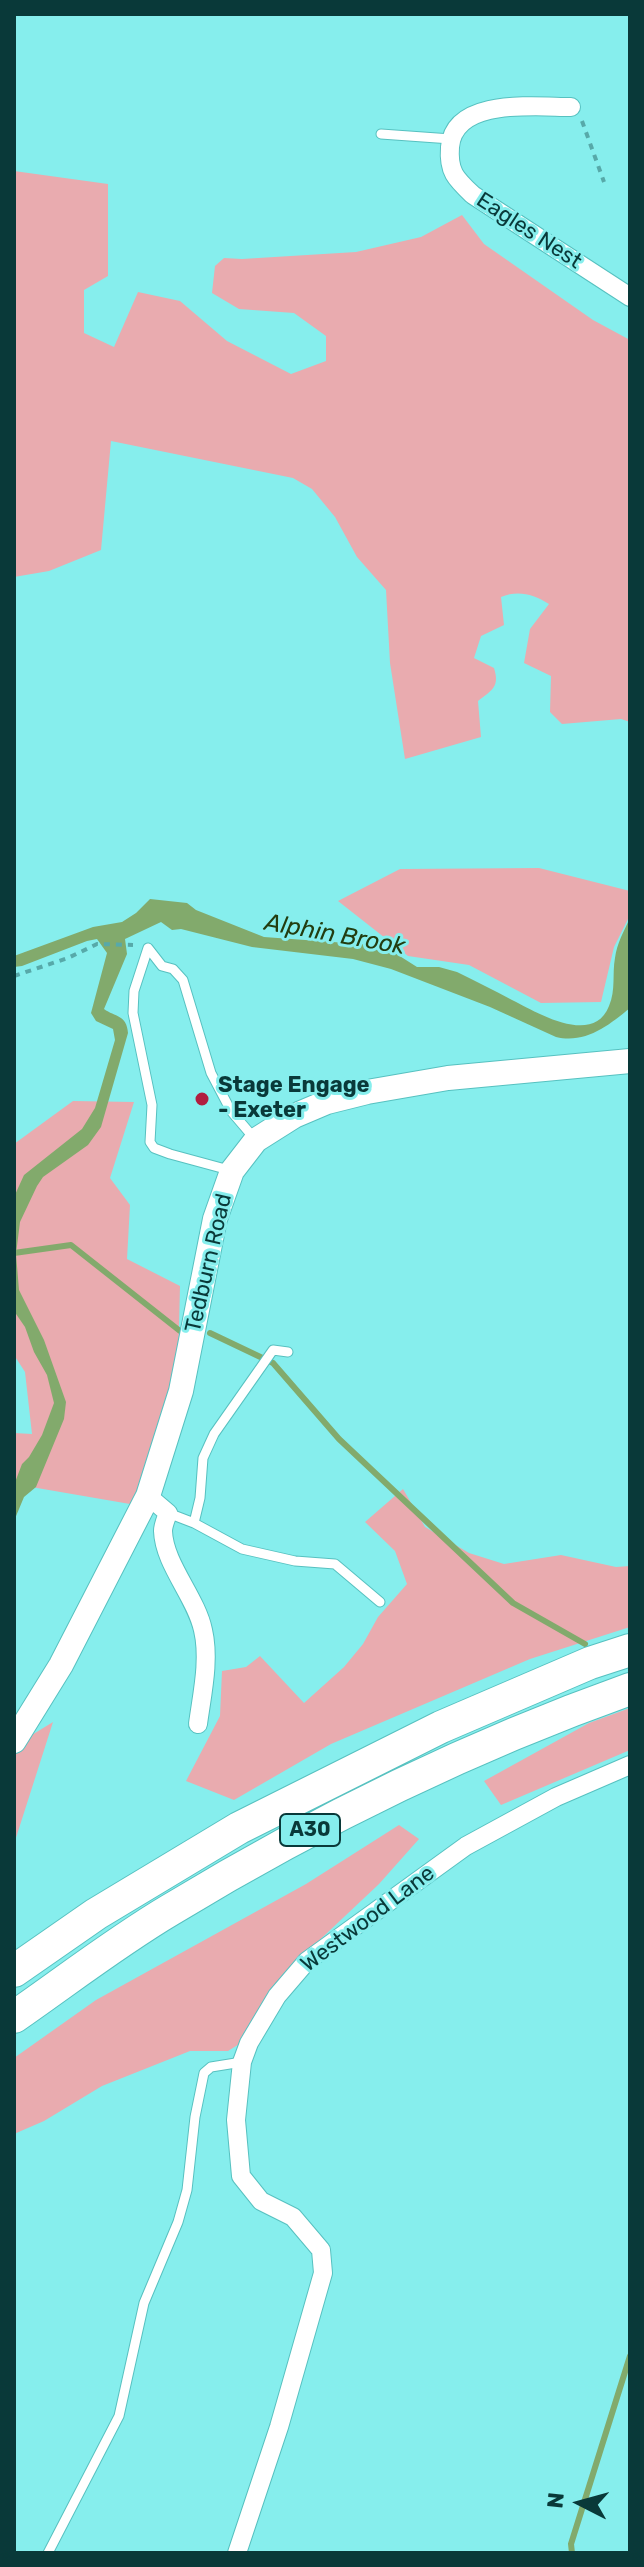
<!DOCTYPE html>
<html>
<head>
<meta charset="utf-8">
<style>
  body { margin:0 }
  #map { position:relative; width:644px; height:2567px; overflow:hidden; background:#86eeed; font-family:Rubik,sans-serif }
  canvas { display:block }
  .frame { position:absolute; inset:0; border:16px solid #093939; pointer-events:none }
  .north { position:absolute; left:540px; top:2463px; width:80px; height:80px; -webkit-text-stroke:6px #86eeed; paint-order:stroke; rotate:276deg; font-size:22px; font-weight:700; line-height:32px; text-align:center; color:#093939 }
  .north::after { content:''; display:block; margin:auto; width:28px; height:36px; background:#093939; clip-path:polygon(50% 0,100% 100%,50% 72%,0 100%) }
</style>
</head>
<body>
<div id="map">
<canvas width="644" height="2567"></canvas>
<div class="frame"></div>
<div class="north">N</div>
</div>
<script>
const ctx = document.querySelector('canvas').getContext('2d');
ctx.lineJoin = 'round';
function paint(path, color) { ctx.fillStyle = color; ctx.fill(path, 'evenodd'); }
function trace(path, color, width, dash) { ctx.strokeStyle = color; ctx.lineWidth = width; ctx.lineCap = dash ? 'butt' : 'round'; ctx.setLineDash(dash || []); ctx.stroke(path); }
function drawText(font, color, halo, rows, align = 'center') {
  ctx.font = font + ' Rubik,sans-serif'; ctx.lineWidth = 6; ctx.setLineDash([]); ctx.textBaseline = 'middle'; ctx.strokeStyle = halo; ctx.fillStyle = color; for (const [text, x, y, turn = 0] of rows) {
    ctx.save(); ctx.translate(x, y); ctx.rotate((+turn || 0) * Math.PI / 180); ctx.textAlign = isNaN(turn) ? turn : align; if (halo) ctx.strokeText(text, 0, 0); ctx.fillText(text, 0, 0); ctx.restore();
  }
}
paint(new Path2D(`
  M14 171 108 184V276L84 290V333L114 347 138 292 180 301 227 341 291 374 326 361V336L294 313 239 309 212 293 215 266 224 258 242 259 356 252 421 237 462 215 484 244 593 320 630 340V722L621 719 562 724 550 712 551 676 524 663 530 629 549 604C533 594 518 590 501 597L504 625 481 636 474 658 494 668C500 687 492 690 478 701L481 737 405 759 390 663 386 590 357 557 335 517 312 489 293 478 111 441 101 550 49 571 14 577Z
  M539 868 630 891V915L614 947 601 1002 541 1003 469 965 408 956 338 901 400 869Z
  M73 1101 134 1102 110 1178 130 1205 127 1259 180 1286 178 1368 157 1459 130 1504 14 1484V1433L32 1434 25 1372 14 1355V1144Z
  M403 1489 425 1527 469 1553 504 1564 561 1555 616 1567 630 1566V1627L530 1659 331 1744 234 1800 186 1781 220 1716 222 1671 246 1667 260 1656 304 1703 344 1667 363 1644 378 1617 407 1584 395 1551 365 1522Z
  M630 1708V1750L501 1805 484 1781 589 1723Z
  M53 1722 14 1844V1754L22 1741Z
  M399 1825 419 1839 379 1884 292 1966 249 2038 228 2051H190L102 2086 44 2121 14 2134V2058L96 2000 306 1884Z`), '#e9abaf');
paint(new Path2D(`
  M150 899 187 903 196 910 264 937 374 945 387 948 417 967H439L457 972C475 981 494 990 512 1000 536 1012 593 1047 609 1006 616 990 612 974 615 958 617 943 624 931 630 918V1008C608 1026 585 1044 556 1037L490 1007 391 969 353 959 252 947 181 929 172 930 161 922 125 939 127 954 104 1009C115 1017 127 1015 128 1033L101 1127 88 1145 43 1177 37 1186 20 1222 16 1254 19 1290 44 1340 66 1402 64 1419 36 1487 24 1497 14 1521V1485L22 1464 29 1457 42 1435 54 1403 47 1375 34 1352 25 1327 14 1311V1197L24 1175 82 1129 95 1108 115 1040 113 1029 96 1021 91 1013 107 953 97 939 87 941 22 966 14 967V956L93 927 122 922 136 913Z`), '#82aa6c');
trace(new Path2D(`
  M14 1253 71 1245 180 1331
  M210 1333 273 1363 339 1439 513 1603 585 1644
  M572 2553 571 2544 630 2356`), '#82aa6c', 6);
const service = new Path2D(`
  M381 134 451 139
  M148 948 134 991 133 1013 152 1105 150 1142 154 1148 170 1154 229 1170
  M148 948 162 966 173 969 183 980 211 1073 231 1111 254 1138
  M168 1513 194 1523 242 1549 295 1561 335 1564 380 1602
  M194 1523 200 1498 203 1458 214 1434 273 1350 288 1352
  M48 2553 119 2416 144 2303 178 2222 187 2190 195 2117 204 2073 211 2067 242 2062`);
const minor = new Path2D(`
  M571 107C536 107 454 97 450 147 448 172 456 179 473 195L630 297
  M148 1496 168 1513C166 1519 163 1525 163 1531 164 1564 196 1597 203 1630 210 1660 202 1694 198 1724
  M237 2553 279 2427 323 2273 321 2250 293 2217 261 2201 241 2176 236 2120 242 2062 249 2043 277 1996 307 1961 466 1846 556 1797 630 1765`);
const tertiary = new Path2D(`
  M14 1741 61 1665 148 1496 181 1391 215 1219 232 1171 256 1140 294 1116 327 1102 367 1092 448 1078 630 1061`);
const trunk = new Path2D(`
  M14 1971 96 1914 239 1828 441 1727 590 1663 630 1650
  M14 2017C66 1981 116 1942 170 1910 315 1822 470 1746 630 1689`);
trace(service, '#57c1c0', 11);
trace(minor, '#57c1c0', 20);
trace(tertiary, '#57c1c0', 26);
trace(trunk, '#57c1c0', 34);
trace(new Path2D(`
  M582 121 604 182
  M14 976 68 958 97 944 133 945`), '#57a9a9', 4, [6, 6]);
trace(service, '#fff', 9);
trace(minor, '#fff', 18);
trace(tertiary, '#fff', 24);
trace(trunk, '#fff', 32);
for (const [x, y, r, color] of [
  [202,1099,8,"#b11e40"]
]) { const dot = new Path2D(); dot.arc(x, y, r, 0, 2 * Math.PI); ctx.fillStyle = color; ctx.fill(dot); trace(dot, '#86eeed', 3); }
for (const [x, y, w] of [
  [310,1830,60]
]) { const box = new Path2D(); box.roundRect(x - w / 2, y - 16, w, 32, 6); ctx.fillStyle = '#86eeed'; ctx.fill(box); trace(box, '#093939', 2); }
drawText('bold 20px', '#093939', null, [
  ["A30",310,1830]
]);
drawText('22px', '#093939', '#86eeed', [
  ["Eagles Nest",529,231,33],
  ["Tedburn Road",209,1263,-77],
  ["Westwood Lane",368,1919,-37]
]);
drawText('bold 22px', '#093939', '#86eeed', [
  ["Stage Engage",218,1086],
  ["- Exeter",218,1111]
], 'left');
drawText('italic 24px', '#223d10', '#86eeed', [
  ["Alphin Brook",335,935,10]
]);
</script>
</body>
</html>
